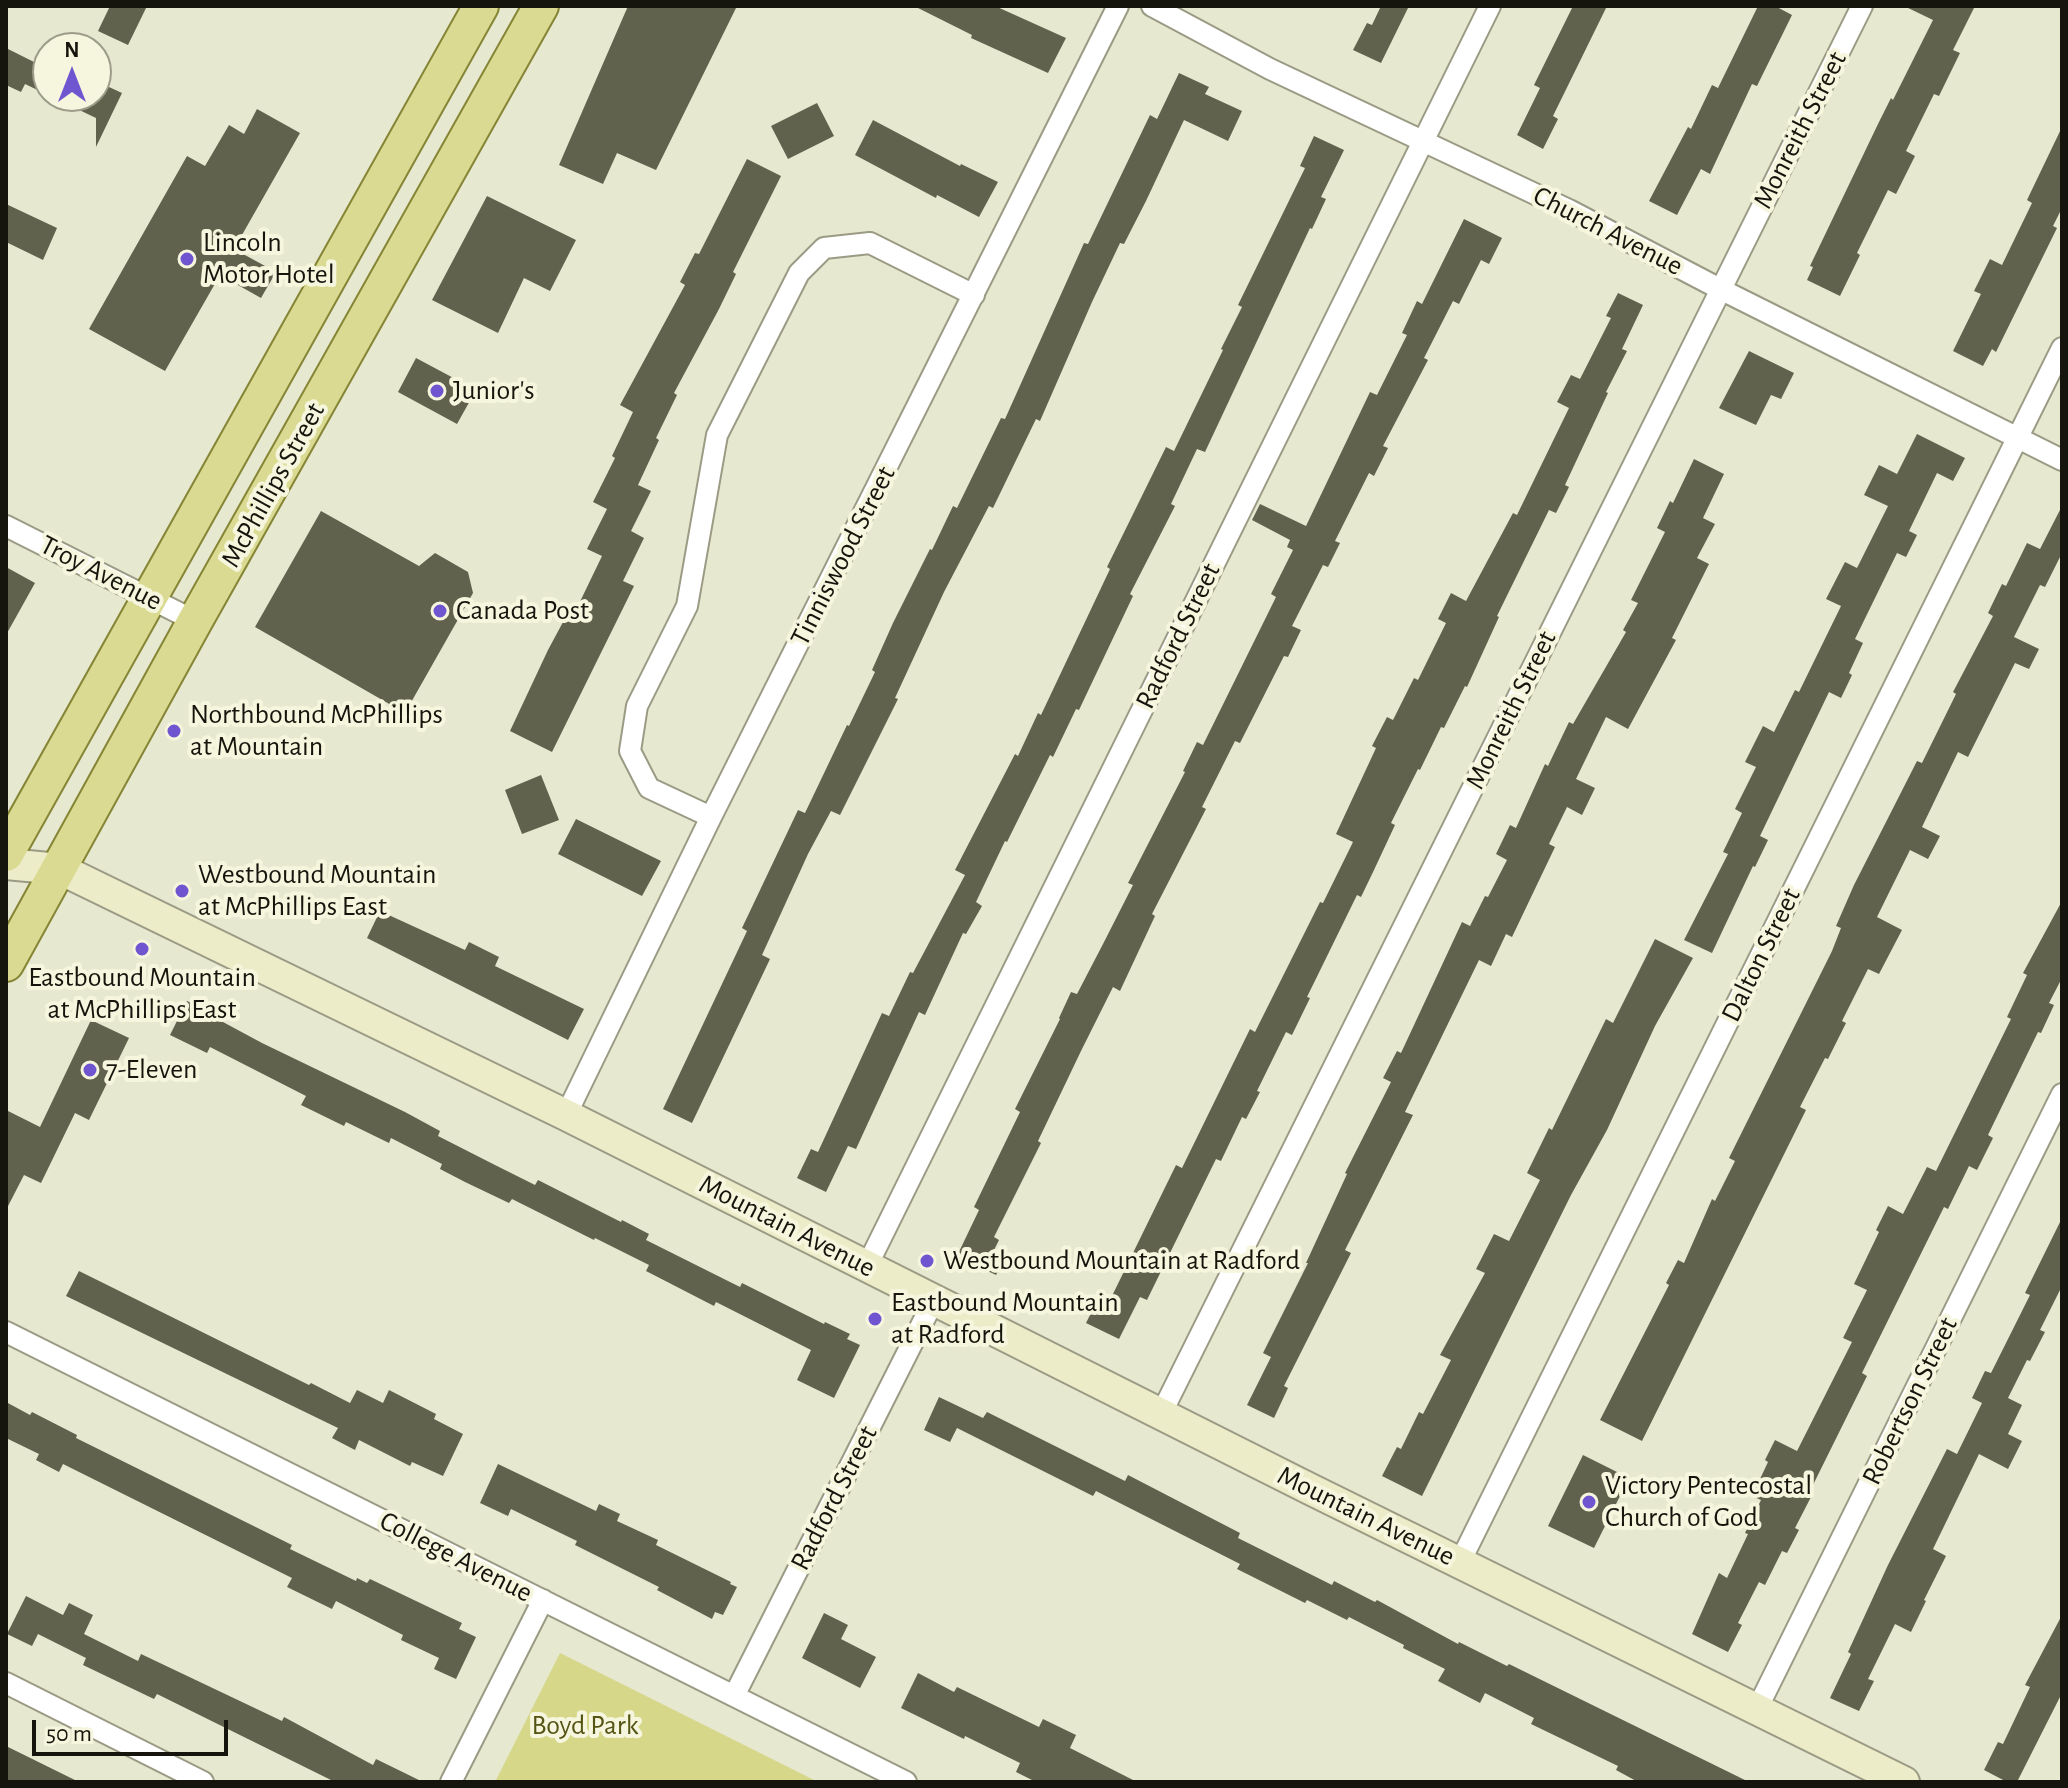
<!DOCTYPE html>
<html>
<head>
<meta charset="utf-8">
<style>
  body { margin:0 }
  #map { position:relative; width:2068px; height:1788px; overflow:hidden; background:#e7e8d0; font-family:"Alegreya Sans",sans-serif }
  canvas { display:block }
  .frame { position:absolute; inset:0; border:8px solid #15150d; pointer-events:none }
  .north { position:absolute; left:32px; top:32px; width:80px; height:80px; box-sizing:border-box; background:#f5f6dd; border:2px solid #9b9c8a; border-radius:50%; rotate:0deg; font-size:22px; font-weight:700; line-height:32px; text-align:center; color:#15150d }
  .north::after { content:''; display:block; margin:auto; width:28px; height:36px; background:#6f55cf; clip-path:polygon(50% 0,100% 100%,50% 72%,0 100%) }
  .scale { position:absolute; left:32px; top:1720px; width:196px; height:36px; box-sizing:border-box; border:4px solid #15150d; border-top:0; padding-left:10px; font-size:24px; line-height:28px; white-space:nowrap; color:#15150d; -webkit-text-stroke:6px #f5f6dd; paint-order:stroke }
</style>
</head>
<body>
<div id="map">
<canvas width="2068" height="1788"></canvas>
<div class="frame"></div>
<div class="north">N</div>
<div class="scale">50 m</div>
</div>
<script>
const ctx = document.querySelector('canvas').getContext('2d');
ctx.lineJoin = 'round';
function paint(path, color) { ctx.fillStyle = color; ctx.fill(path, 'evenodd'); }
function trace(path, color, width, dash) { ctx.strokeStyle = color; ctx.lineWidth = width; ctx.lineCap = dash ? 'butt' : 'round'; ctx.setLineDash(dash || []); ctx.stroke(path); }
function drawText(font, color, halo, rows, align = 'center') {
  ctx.font = font + ' "Alegreya Sans",sans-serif'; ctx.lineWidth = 8; ctx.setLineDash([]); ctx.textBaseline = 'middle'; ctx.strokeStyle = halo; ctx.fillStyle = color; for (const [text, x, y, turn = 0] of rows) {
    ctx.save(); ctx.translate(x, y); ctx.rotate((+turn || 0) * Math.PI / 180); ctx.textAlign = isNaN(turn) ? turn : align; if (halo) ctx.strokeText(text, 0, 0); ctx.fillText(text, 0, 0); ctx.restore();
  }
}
paint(new Path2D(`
  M560 1653 818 1782H495Z`), '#d6d789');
paint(new Path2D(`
  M110 6H147L128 45 98 31Z
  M628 6H737L656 170 617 153 603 184 559 165Z
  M914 6H995L1066 38 1048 73 971 38 972 35Z
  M1381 6H1409L1381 63 1353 50 1367 23 1372 25Z
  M1573 6H1607L1553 116 1558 119 1543 149 1517 135 1540 88 1534 85Z
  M1758 6H1775L1792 15 1757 86 1752 84 1710 174 1701 169 1677 215 1649 201 1688 127 1691 129 1712 85 1718 88Z
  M1904 6H1975L1953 50 1960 53 1939 96 1934 94 1906 151 1915 156 1896 194 1888 190 1857 253 1860 255 1840 296 1807 280 1813 267 1810 266 1878 124 1891 98 1893 100 1933 20Z
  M6 48 48 69V95L25 84 21 92 6 85Z
  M1179 73 1209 87 1205 94 1242 111 1228 141 1184 120 1146 201 1124 244 1120 243 1092 302 1040 421 1036 419 993 508 989 506 944 592 895 698 898 699 840 815 831 811 808 854 762 955 770 959 692 1123 663 1109 747 931 742 928 798 810 805 813 847 725 849 726 875 672 872 670 893 623 930 549 932 550 953 506 957 508 1001 418 1005 419 1084 243 1088 244 1150 115 1157 119Z
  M96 81 122 93 96 147V118L50 96H96Z
  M817 103 834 136 788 159 771 126Z
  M257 109 300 133 234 249 276 272 261 298 220 275 165 371 89 329 187 156 205 166 229 125 244 134Z
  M873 120 960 166 961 164 998 182 979 217 937 195 936 198 855 155Z
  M2062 127V208L2053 226 2057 228 1996 352 1992 349 1983 366 1953 351 1981 294 1974 291 1990 259 2002 265 2032 203 2027 200Z
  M1314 136 1344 150 1321 197 1326 199 1312 229 1310 228 1205 452 1197 449 1171 504 1175 506 1130 594 1133 596 1079 710 1076 709 1053 757 1050 755 1007 842 1005 841 976 902 982 906 966 934 963 933 925 1015 919 1012 856 1149 848 1146 826 1192 797 1178 811 1149 818 1152 882 1013 889 1016 910 972 913 973 965 875 955 870 1015 754 1018 756 1038 713 1041 715 1110 569 1107 567 1166 447 1174 451 1223 350 1221 349 1242 307 1238 305 1305 168 1300 166Z
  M747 159 781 176 733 272 736 274 719 309 674 393 677 395 656 438 659 440 638 485 651 491 631 531 644 538 623 581 634 586 552 752 510 731 548 650 570 609 575 612 602 556 587 549 607 509 593 502 615 458 612 456 633 412 620 405 685 285 680 282 695 253 699 254Z
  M487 196 576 240 550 291 524 278 498 333 432 300Z
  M6 204 57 228 43 260 6 242Z
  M1464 219 1502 238 1489 264 1481 260 1459 304 1453 301 1424 358 1428 360 1383 446 1388 448 1374 476 1369 473 1335 541 1340 543 1328 567 1323 565 1292 626 1301 630 1288 657 1284 656 1240 743 1235 741 1202 807 1206 809 1152 914 1155 916 1120 991 1113 987 1081 1051 1038 1141 1041 1143 994 1237 999 1240 994 1250 1006 1256 996 1275 957 1256 979 1210 974 1207 1020 1112 1015 1109 1060 1019 1059 1018 1071 992 1077 994 1103 944 1133 885 1128 883 1185 772 1183 771 1197 742 1203 745 1276 597 1271 594 1293 550 1287 547 1290 540 1252 520 1260 504 1306 526 1370 392 1377 395 1407 335 1402 333 1417 301 1422 304Z
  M1618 293 1643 305 1622 349 1627 351 1606 392 1608 393 1565 485 1569 487 1556 513 1549 510 1497 616 1499 617 1467 687 1465 686 1444 728 1441 727 1420 770 1418 769 1391 823 1395 825 1374 870 1361 897 1357 895 1307 997 1310 998 1292 1035 1286 1032 1257 1091 1260 1092 1246 1119 1242 1117 1221 1161 1216 1159 1147 1300 1140 1297 1119 1339 1086 1323 1101 1293 1111 1298 1176 1165 1182 1168 1250 1029 1255 1032 1320 902 1323 903 1353 842 1336 834 1376 748 1372 746 1387 717 1393 720 1414 678 1418 680 1446 623 1438 619 1451 593 1466 601 1513 513 1517 515 1569 408 1557 402 1571 375 1580 379 1611 318 1606 316Z
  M1749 351 1794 373 1781 399 1771 395 1756 425 1719 408Z
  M416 358 476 390 457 424 398 392Z
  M1917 434 1965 458 1953 481 1937 473 1909 531 1917 535 1906 557 1897 553 1855 639 1863 643 1849 673 1852 675 1841 698 1829 692 1760 836 1768 840 1755 867 1753 866 1712 953 1684 940 1728 854 1723 852 1742 813 1735 809 1756 767 1745 762 1763 726 1774 732 1795 690 1799 692 1841 606 1826 599 1845 562 1857 568 1888 506 1864 495 1879 465 1897 474Z
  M1694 459 1724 474 1703 518 1715 524 1697 558 1709 564 1672 638 1676 640 1628 729 1606 717 1576 779 1595 788 1582 815 1567 807 1549 844 1555 847 1512 937 1506 934 1491 966 1479 960 1405 1112 1413 1115 1345 1250 1351 1253 1284 1386 1288 1388 1274 1418 1247 1405 1271 1357 1263 1353 1308 1263H1306L1347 1174 1345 1173 1391 1082 1383 1078 1397 1051 1401 1053 1462 922 1470 926 1485 896 1488 897 1507 860 1496 854 1510 825 1516 828 1545 764 1548 766 1569 722 1573 724 1626 632 1623 630 1638 603 1631 600 1665 532 1657 528 1670 501 1673 503Z
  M2062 506V553L2045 587 2040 585 2014 637 2039 649 2029 669 2015 663 1968 757 1958 752 1922 827 1940 836 1928 859 1910 850 1877 917 1902 930 1879 974 1868 969 1842 1021 1846 1023 1828 1059 1825 1058 1800 1107 1806 1110 1642 1441 1600 1420 1669 1285 1666 1283 1678 1260 1684 1263 1712 1199 1715 1201 1735 1161 1729 1158 1832 951 1841 928 1836 926 1854 885 1917 761 1922 763 1956 694 1953 692 1993 616 1988 613 2002 584 2006 586 2027 543 2040 549Z
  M321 511 419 566 435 553 468 572 473 593 405 713 255 627Z
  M6 567 35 583 6 635Z
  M541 775 559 820 522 834 505 790Z
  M576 819 661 861 642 896 558 854Z
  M2062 901V978L2049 1003 2054 1005 2041 1033 2038 1032 1988 1135 1993 1138 1977 1170 1969 1166 1948 1209 1944 1207 1862 1373 1867 1376 1808 1495 1811 1497 1795 1528 1799 1530 1787 1553 1782 1551 1765 1585 1759 1582 1738 1623 1742 1625 1728 1652 1692 1634 1719 1573 1727 1578 1748 1534 1745 1533 1761 1500 1752 1496 1768 1462 1765 1460 1775 1440 1797 1451 1852 1342 1843 1338 1867 1290 1854 1284 1879 1232 1876 1230 1888 1206 1903 1214 1927 1167 1936 1171 2011 1019 2007 1017 2027 975 2023 973Z
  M380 911 465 950 469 942 499 957 495 966 584 1009 568 1040 367 938Z
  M1655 939 1693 958 1655 1026 1607 1130 1571 1195 1422 1496 1382 1476 1397 1447 1401 1449 1419 1412 1423 1414 1451 1360 1440 1355 1485 1273 1476 1269 1494 1234 1509 1241 1540 1180 1527 1173 1549 1128 1552 1130 1606 1019 1613 1023Z
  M187 1001 224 1019 223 1022 262 1043 405 1112 440 1131 438 1136 495 1165 535 1185 538 1180 621 1222 622 1220 649 1234 646 1240 740 1287 742 1283 824 1324 825 1322 850 1334 847 1339 860 1345 834 1398 797 1380 811 1350 716 1302 714 1306 646 1271 649 1265 595 1238 594 1240 512 1199 509 1203 465 1182 440 1169 442 1164 391 1138 389 1143 346 1122 344 1126 301 1105 306 1096 210 1047 207 1053 170 1035Z
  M91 1020 129 1038 89 1120 75 1113 41 1183 24 1175 6 1210V1110L40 1127Z
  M2062 1218V1286L2040 1330 2045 1332 2030 1361 2027 1360 2008 1398 2022 1405 2008 1434 2022 1441 2008 1469 1979 1454 1933 1549 1946 1556 1924 1600 1926 1601 1911 1632 1895 1624 1868 1679 1874 1681 1859 1711 1830 1698 1851 1654 1848 1652 1888 1565 1947 1449 1957 1454 1982 1403 1972 1398 1985 1371 1991 1373 2030 1295 2025 1293Z
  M79 1271 309 1385 311 1383 350 1403 357 1390 383 1403 389 1390 436 1414 434 1419 463 1434 443 1476 412 1462 410 1466 359 1440 355 1450 332 1438 338 1428 66 1296Z
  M939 1397 983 1418 987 1412 1125 1481 1128 1475 1240 1533 1238 1538 1332 1585 1334 1581 1375 1602 1377 1600 1458 1644 1459 1642 1507 1666 1509 1664 1749 1782H1638L1616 1770 1618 1766 1531 1724 1534 1718 1485 1693 1480 1703 1438 1681 1445 1669 1403 1648 1404 1645 1349 1617 1347 1620 1307 1600 1305 1603 1237 1569 1240 1564 1096 1491 1093 1496 957 1428 950 1442 924 1430Z
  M6 1402 30 1415 32 1412 77 1435 76 1438 292 1545 290 1549 356 1581 357 1578 367 1583 370 1579 462 1623 459 1629 476 1637 456 1679 434 1669 439 1658 401 1640 403 1635 336 1601 332 1609 287 1587 292 1578 63 1464 59 1472 36 1460 39 1454 6 1438Z
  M1583 1455 1629 1478 1594 1548 1548 1526Z
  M498 1464 596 1511 599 1504 620 1514 617 1521 658 1540 656 1545 731 1582 730 1584 737 1587 723 1615 715 1612 712 1619 657 1590 659 1587 575 1545 577 1541 511 1509 508 1516 480 1503Z
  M26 1596 63 1615 69 1603 93 1615 84 1634 138 1661 141 1654 282 1721 284 1717 373 1765 376 1759 423 1782H335L157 1694 154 1699 108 1677 83 1665 86 1658 38 1634 32 1646 7 1634Z
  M824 1613 848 1625 841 1639 876 1657 860 1688 802 1658Z
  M2062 1615V1693L2017 1782H2007L1984 1770 1998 1742 2003 1744 2030 1687 2025 1685Z
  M918 1673 954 1692 957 1687 1039 1727 1043 1719 1076 1735 1070 1748 1137 1782H1036L1016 1772 1020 1763 965 1736 964 1739 901 1708Z
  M6 1746 79 1782H6Z`), '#61624d');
const street = new Path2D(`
  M1152 6 1270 69 1569 210 1720 289 2062 460
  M6 526 195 621
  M711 817 649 788 630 751 637 706 687 606 717 435 799 273 824 248 870 243 974 295
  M566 1115 711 817 1118 6
  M867 1266 1490 6
  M6 1332 906 1782
  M1161 1414 1862 6
  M1460 1562 2062 348
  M6 1683 203 1782
  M734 1696 934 1300
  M1757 1709 2062 1094
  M451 1782 543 1600`);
const secondary = new Path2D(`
  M6 864 60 869 566 1115 1310 1489 1904 1782`);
const primary = new Path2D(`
  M6 854 481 6
  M6 964 195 621 541 6`);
trace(street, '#9b9b85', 24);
trace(secondary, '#9b9b85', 34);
trace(primary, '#858535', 38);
trace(street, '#fff', 20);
trace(secondary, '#edecc9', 30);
trace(primary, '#dada92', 34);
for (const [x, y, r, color] of [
  [187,259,8,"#6f55cf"],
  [437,391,8,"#6f55cf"],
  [440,611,8,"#6f55cf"],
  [174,731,8,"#6f55cf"],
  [182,891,8,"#6f55cf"],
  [142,949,8,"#6f55cf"],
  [90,1070,8,"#6f55cf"],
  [927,1261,8,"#6f55cf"],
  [875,1319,8,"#6f55cf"],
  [1589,1502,8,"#6f55cf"]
]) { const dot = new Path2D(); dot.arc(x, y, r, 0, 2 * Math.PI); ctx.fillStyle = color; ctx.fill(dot); trace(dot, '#f5f6dd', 3); }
drawText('28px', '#15150d', '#f5f6dd', [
  ["Monreith Street",1800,130,-63],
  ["Church Avenue",1608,231,27],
  ["McPhillips Street",273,485,-61],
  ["Tinniswood Street",843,556,-63],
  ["Troy Avenue",101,573,27],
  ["Radford Street",1178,636,-64],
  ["Monreith Street",1511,710,-64],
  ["Dalton Street",1761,955,-64],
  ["Mountain Avenue",787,1226,27],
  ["Robertson Street",1910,1401,-64],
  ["Radford Street",834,1498,-63],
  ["Mountain Avenue",1366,1516,26],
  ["College Avenue",456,1557,27]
]);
drawText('28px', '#15150d', '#f5f6dd', [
  ["Lincoln",203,243],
  ["Motor Hotel",203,275],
  ["Junior's",453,391],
  ["Canada Post",456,611],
  ["Northbound McPhillips",190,715],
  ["at Mountain",190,747],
  ["Westbound Mountain",198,875],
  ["at McPhillips East",198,907],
  ["Eastbound Mountain",142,978,"center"],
  ["at McPhillips East",142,1010,"center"],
  ["7-Eleven",106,1070],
  ["Westbound Mountain at Radford",943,1261],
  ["Eastbound Mountain",891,1303],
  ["at Radford",891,1335],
  ["Victory Pentecostal",1605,1486],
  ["Church of God",1605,1518]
], 'left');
drawText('28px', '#555414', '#f5f6dd', [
  ["Boyd Park",585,1726]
]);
</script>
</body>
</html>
